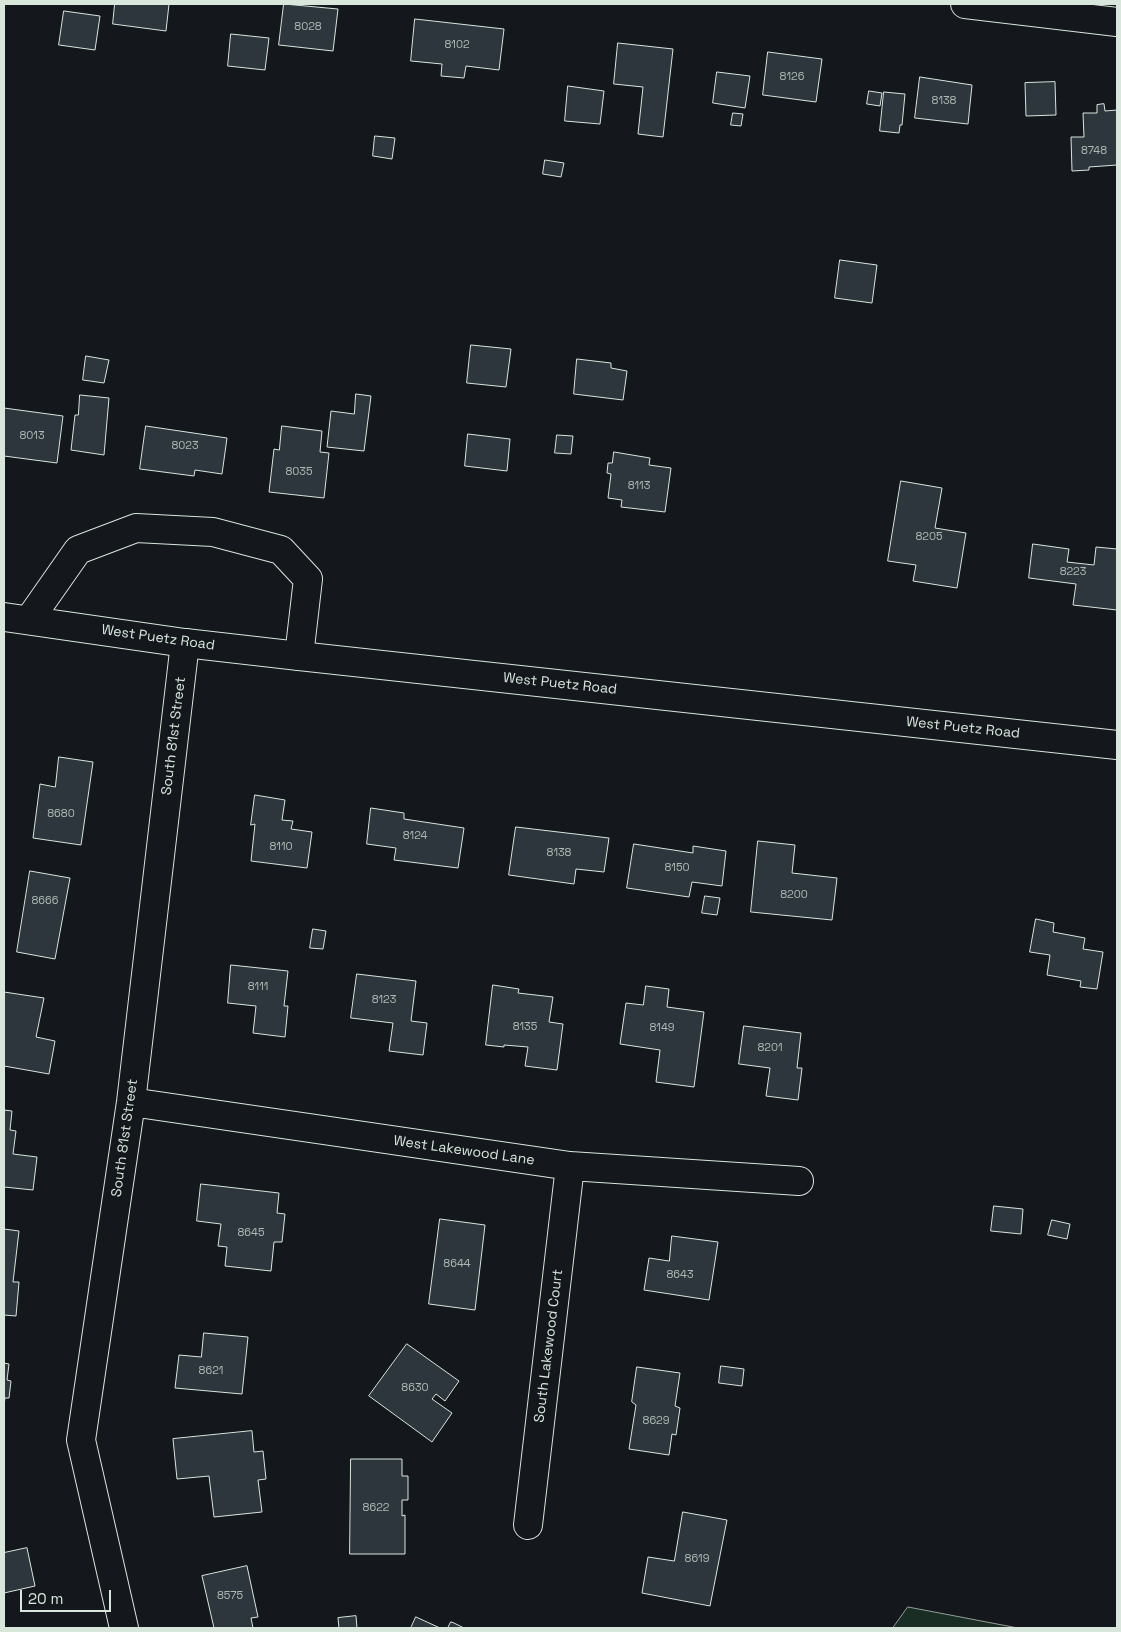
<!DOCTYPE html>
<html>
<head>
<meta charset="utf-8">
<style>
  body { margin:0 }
  #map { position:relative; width:1121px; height:1632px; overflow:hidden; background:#14181c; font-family:"Space Grotesk",sans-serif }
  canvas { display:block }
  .frame { position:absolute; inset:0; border:5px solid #d8e6dc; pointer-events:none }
  .scale { position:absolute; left:20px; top:1590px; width:91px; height:22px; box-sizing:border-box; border:2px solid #d8e6dc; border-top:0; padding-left:6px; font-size:15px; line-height:18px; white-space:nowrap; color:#d8e6dc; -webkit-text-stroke:4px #14181c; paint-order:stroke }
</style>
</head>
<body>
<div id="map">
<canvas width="1121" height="1632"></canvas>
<div class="frame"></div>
<div class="scale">20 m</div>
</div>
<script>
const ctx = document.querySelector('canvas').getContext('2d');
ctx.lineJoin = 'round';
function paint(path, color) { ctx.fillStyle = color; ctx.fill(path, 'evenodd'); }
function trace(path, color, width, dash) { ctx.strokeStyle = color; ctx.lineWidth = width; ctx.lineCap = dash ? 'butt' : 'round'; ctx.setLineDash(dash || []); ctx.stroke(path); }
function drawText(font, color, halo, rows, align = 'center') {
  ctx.font = font + ' "Space Grotesk",sans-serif'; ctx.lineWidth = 4; ctx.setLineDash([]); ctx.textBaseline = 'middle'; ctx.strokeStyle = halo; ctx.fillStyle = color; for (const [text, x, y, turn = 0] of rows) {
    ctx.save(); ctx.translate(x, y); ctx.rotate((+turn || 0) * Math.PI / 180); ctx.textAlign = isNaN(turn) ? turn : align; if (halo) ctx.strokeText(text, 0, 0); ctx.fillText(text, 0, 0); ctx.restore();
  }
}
const green = new Path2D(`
  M908 1607 1018 1628H893Z`);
paint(green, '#1a2d24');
trace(green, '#939e99', 1);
const building = new Path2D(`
  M115 4H169L166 31 113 24Z
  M284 4 338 9 333 51 279 45Z
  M64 11 100 16 95 50 59 45Z
  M415 19 504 29 499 70 466 66 464 78 441 76 442 64 411 61Z
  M231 34 269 38 265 70 228 66Z
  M618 43 673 49 663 137 638 134 643 87 614 84Z
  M768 52 822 59 816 102 763 95Z
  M717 72 750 76 745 108 713 103Z
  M920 77 972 85 968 124 915 118Z
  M1055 82 1056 115 1026 116 1025 83Z
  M568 86 604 91 600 124 565 121Z
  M869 91 882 93 880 106 867 104Z
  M884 92 905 94 902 125H900L899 133 880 131Z
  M1104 104 1105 111 1117 110V165L1089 167V170L1072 171 1071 137H1084L1083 113H1097V105Z
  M733 113 743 114 741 126 731 125Z
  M375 136 395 138 392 159 373 156Z
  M545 160 564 163 561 177 543 174Z
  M840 260 877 265 872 303 835 298Z
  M471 345 511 349 506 387 467 383Z
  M86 356 109 360 104 383 83 380Z
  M577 359 611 363V368L627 371 623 400 574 394Z
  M356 394 371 396 364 451 327 447 331 411 354 414Z
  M80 395 109 398 104 455 71 450 75 415H78Z
  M4 408 63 416 57 463 4 456Z
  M146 426 227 438 222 474 195 470 194 476 140 469Z
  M282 426 322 431 320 452 329 453 324 498 269 492 274 449 279 450Z
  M468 434 510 439 507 471 465 466Z
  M557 435 573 436 571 454 555 453Z
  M614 452 650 458 649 465 671 468 665 512 621 507 622 500 608 498 611 474 607 473 608 463H612Z
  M901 481 942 488 935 528 966 533 957 588 913 581 916 565 888 561Z
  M1033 544 1069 549 1067 562 1094 565 1096 547 1117 549V610L1073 605 1076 584 1029 578Z
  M59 757 93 762 81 845 33 838 40 784 55 787Z
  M255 795 285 800 282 820 293 821 291 829 312 832 307 868 251 861 255 824 251 825Z
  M371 808 404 813V819L464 828 458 868 394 860 396 848 367 844Z
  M516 827 609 838 604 872 576 869 574 884 509 875Z
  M758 841 795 845 792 873 837 878 832 920 751 912Z
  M634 844 693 853V846L726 851 722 886 692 882 689 897 627 888Z
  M30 871 70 878 55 959 17 952Z
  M705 896 720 898 717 915 702 913Z
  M1036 919 1054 923 1053 932 1085 938 1083 949 1103 952 1097 989 1080 987 1081 981 1047 975 1050 955 1030 952Z
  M313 929 326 931 323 949 310 948Z
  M231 965 288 971 284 1006H288L285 1037 253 1033 256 1006 228 1003Z
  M357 974 416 981 411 1021 427 1023 423 1055 389 1051 393 1023 351 1018Z
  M493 985 519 989 518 993 553 997 549 1022 563 1024 557 1070 525 1066 528 1047 504 1045V1047L486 1045Z
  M646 986 669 989 667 1007 704 1012 694 1087 656 1082 660 1050 620 1044 626 1003 643 1005Z
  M4 992 44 998 36 1037 55 1041 49 1074 4 1066Z
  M744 1026 801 1033 797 1068H802L798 1100 766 1096 770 1068 739 1064Z
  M4 1110 12 1111 10 1130 16 1131 13 1154 37 1157 33 1190 4 1187Z
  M201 1184 279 1193 277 1213 285 1214 282 1242H274L271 1271 225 1266 227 1247 218 1246 221 1224 197 1221Z
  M994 1206 1023 1209 1021 1234 991 1231Z
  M440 1219 485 1225 475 1310 429 1304Z
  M1052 1220 1070 1224 1067 1239 1048 1235Z
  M4 1229 19 1231 13 1282H19L16 1316 4 1315Z
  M672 1236 718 1242 709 1300 644 1290 649 1258 669 1261Z
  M204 1333 248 1337 242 1394 175 1388 179 1355 201 1357Z
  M407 1344 459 1381 445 1401 436 1394 432 1399 452 1413 432 1442 369 1396Z
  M4 1363 9 1364 7 1380 11 1381 9 1398H5L4 1405Z
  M721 1366 744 1369 742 1386 719 1383Z
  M637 1367 680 1373 675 1406 680 1408 676 1435 672 1434 669 1455 629 1449 636 1405 632 1402Z
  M252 1431 254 1452 263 1451 266 1479 258 1480 262 1512 214 1517 209 1476 177 1479 173 1439Z
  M351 1459H402V1476H408V1500H402V1516L405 1515V1554H350Z
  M683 1512 727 1520 710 1606 642 1593 648 1557 674 1561Z
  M27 1548 35 1586 4 1593V1553Z
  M247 1566 258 1617 251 1618 253 1628H214L202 1576Z
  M356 1616 357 1628H339L338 1618Z
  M416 1617 440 1628H411Z
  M451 1622 454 1623 464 1628H448Z`);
paint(building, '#2c363c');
trace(building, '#d8e6dc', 1);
const minor = new Path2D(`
  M965 4 1117 22
  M29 620 78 550 136 528 213 532 281 550 308 579 299 656
  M131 1102 570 1166 799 1181
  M528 1525 570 1166
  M124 1628 81 1440 131 1102 185 643`);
const tertiary = new Path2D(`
  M4 617 185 643 299 656 1117 745`);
trace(minor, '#d8e6dc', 30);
trace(tertiary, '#d8e6dc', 30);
trace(minor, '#14181c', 28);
trace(tertiary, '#14181c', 28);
drawText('11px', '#adbab4', null, [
  ["8028",308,27],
  ["8102",457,45],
  ["8126",792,77],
  ["8138",944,101],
  ["8748",1094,151],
  ["8013",32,436],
  ["8023",185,446],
  ["8035",299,472],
  ["8113",639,486],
  ["8205",929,537],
  ["8223",1073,572],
  ["8680",61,814],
  ["8124",415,836],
  ["8110",281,847],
  ["8138",559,853],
  ["8150",677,868],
  ["8200",794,895],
  ["8666",45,901],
  ["8111",258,987],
  ["8123",384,1000],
  ["8135",525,1027],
  ["8149",662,1028],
  ["8201",770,1048],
  ["8645",251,1233],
  ["8644",457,1264],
  ["8643",680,1275],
  ["8621",211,1371],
  ["8630",415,1388],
  ["8629",656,1421],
  ["8622",376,1508],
  ["8619",697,1559],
  ["8575",230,1596]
]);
drawText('14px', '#d8e6dc', '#14181c', [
  ["West Puetz Road",158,638,8],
  ["West Puetz Road",560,684,6],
  ["West Puetz Road",963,728,6],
  ["South 81st Street",174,736,-83],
  ["South 81st Street",125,1138,-82],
  ["West Lakewood Lane",464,1151,8],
  ["South Lakewood Court",549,1346,-83]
]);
</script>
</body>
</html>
